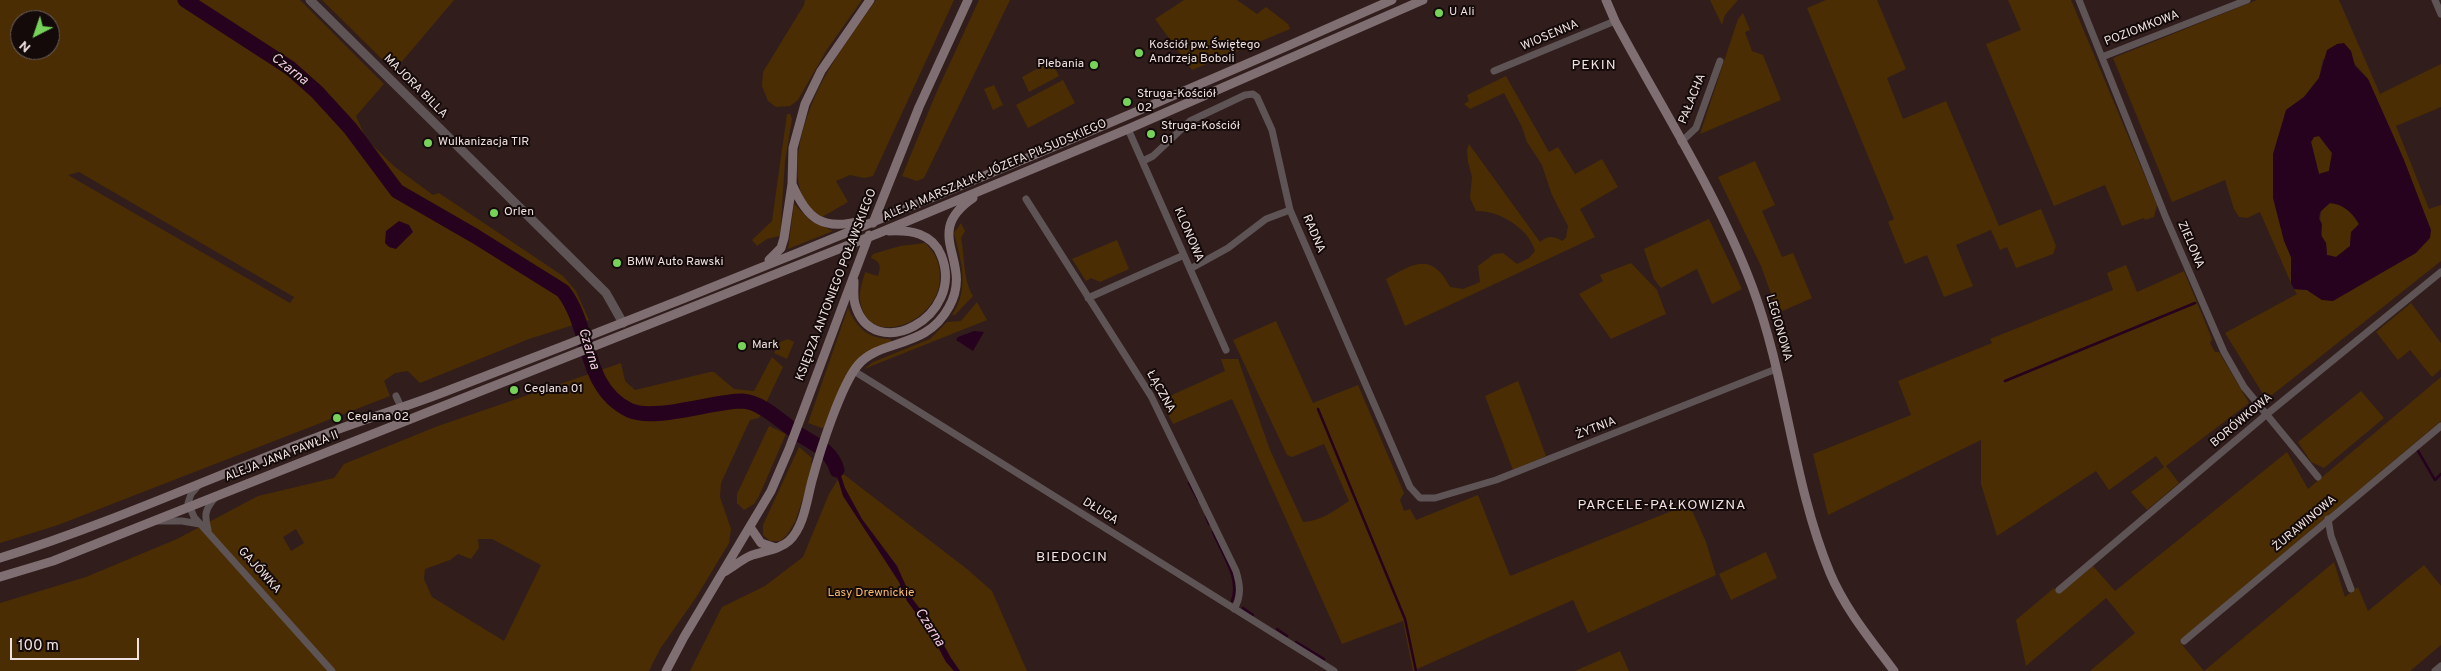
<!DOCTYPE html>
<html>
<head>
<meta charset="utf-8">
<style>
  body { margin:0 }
  #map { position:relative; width:2441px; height:671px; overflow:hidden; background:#311e1c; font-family:Overpass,sans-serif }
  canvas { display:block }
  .north { position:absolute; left:10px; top:10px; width:50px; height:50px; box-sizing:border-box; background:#130a09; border:1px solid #6b605f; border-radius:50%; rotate:221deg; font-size:14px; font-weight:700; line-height:20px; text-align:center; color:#f0e2e1 }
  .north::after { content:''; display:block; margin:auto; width:18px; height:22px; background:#77d259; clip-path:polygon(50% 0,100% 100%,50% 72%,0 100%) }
  .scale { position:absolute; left:10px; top:638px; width:129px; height:22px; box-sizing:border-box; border:2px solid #f0e2e1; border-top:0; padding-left:6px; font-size:15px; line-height:18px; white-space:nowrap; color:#f0e2e1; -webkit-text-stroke:4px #130a09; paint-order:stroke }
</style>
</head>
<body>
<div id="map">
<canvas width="2441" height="671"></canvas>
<div class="north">N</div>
<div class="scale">100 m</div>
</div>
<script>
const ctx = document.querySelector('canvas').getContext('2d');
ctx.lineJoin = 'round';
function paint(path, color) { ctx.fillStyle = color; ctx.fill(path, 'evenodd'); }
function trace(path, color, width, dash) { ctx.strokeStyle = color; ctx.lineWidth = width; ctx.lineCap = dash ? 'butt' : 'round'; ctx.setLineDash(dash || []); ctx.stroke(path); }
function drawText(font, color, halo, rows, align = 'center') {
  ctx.font = font + ' Overpass,sans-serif'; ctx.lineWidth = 4; ctx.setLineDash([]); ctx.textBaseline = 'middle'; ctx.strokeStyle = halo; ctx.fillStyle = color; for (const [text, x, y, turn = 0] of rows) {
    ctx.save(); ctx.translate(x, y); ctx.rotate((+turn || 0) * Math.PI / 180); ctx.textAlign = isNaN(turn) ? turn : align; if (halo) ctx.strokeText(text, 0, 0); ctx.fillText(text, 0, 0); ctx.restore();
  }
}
paint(new Path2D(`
  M0 0H300L384 84 356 116 366 139 395 167 433 195 439 193 563 276 576 291 589 320 529 339 420 383 408 371 395 373 384 381 390 396 58 525 0 543ZM20 20H50V50H20ZM79 172 294 297 290 303 68 175Z
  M322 0H454L394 71Z
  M805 0H862L826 51 798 100 790 106 776 107 768 101 762 86 763 72 804 5Z
  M876 0H954L873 176 864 178 850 175 836 181 848 202 822 217C777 192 804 115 823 80 838 52 858 26 876 0Z
  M979 0H1010L924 178 917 181 902 176 937 91Z
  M1184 0H1237L1257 14 1266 7 1288 24 1290 29 1192 70 1155 19Z
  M1710 0H1738L1725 15 1722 25Z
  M1826 0H1877L1906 69 1887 78 1903 119 1946 101 1999 226 2041 209 2056 246 2053 254 2016 268 2007 247 2000 250 1991 230 1956 245 1973 286 1944 297 1927 255 1905 264 1888 222 1894 219 1807 8Z
  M2008 0H2071L2157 205 2154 217 2145 220 2144 218 2122 226 2105 185 2054 206 1986 44 2021 30Z
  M2257 0H2339L2380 94 2441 64V107L2396 126 2429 209 2441 205V261L2272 395 2263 394 2225 333 2297 294 2294 289 2307 290 2322 300 2404 160 2368 79 2354 63 2323 59 2319 78 2304 97 2286 110 2282 127 2281 224 2293 264 2291 283 2260 212 2247 218 2239 217 2234 209 2225 180 2172 202 2113 58Z
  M1743 13 1750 30 1745 32 1752 51 1763 55 1781 100 1700 134 1738 19Z
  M1051 61 1059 76 1029 92 1022 77Z
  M1506 76 1549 152 1558 147 1575 174 1602 159 1618 187 1580 209 1595 237 1405 326 1386 279C1415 263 1431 252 1450 287L1463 289 1480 282 1478 266 1494 254 1503 253 1517 264 1529 258 1535 251C1529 228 1498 210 1476 211L1470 198 1472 177 1468 162 1467 150 1469 144 1540 242C1548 235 1554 236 1562 241L1566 238 1568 226 1552 195 1542 165 1527 142 1522 127 1504 93 1470 109 1464 104 1469 101 1467 95Z
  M1063 80 1075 103 1028 128 1016 105Z
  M994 85 1003 105 993 110 984 89Z
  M787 114H790L792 119 785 161 780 236 767 239 757 246 752 240 772 221Z
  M2319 136 2332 153 2329 171 2319 174 2311 142 2314 137Z
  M1755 161 1775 205 1762 211 1782 257 1793 253 1812 298 1778 313 1761 266 1718 177Z
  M2330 203C2343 204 2352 212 2359 224L2350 242V246L2336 257 2327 255 2326 243 2322 238C2323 224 2314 212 2330 203Z
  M794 204 811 221 833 231 788 249Z
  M1709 219 1742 289 1712 304 1697 269 1661 288 1654 279 1644 249Z
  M961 223 965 231 961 238C965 257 963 280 973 296L955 315H952C970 289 961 261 954 233Z
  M1117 240 1129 269 1100 282 1091 278 1086 281 1072 259Z
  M925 243C935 252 940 263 940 277 940 324 865 351 860 299 859 290 863 281 865 272L878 276C881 267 881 262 871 258L873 254 900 246Z
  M1631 263 1657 290 1666 314 1611 339 1579 294 1603 281 1600 275Z
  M2126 265 2137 292 2184 271 2212 339 2210 343 2215 352H2219L2249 403 2166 466 2179 483 2147 510 2131 492 2164 467 2156 456 2109 490 2096 471 1997 536 1981 484V440L1828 515 1813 454 1911 415 1898 381 1992 343 1990 339 2113 290 2107 273Z
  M977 302 987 320 864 369 873 362 930 339 947 322 961 321Z
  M2411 303 2441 343V369L2432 377 2410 350 2398 360 2376 332Z
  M848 308C857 328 867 338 890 339L893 343 862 356 825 429 808 423Z
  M1276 321 1313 403 1358 385 1404 493 1400 500 1404 511 1410 509 1416 520 1478 495 1510 576 1689 504 1706 542 1716 575 1588 633 1573 600 1417 669 1418 671H1413L1403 621 1342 644 1232 399 1173 424 1161 400 1225 371 1221 359H1238L1270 450 1303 522C1321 521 1334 511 1349 501L1324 444 1292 457 1287 455 1233 340Z
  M788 339 794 342 787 359 774 353 780 342Z
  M772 357 783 367 759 418 750 420 721 483 720 497 731 529 729 543 697 596 660 649 649 671H0V603L86 577 177 539 258 496 334 478 344 464 438 426 621 363 625 381 635 390 710 372H714L734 389 754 391ZM296 529 304 543 291 551 283 537ZM478 539H492L541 565 504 641 432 597 424 579 425 569 450 560 458 554 471 559 479 548Z
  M2441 377V421L2179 641 2204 671H2090L2135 633 2106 598 2026 666 2016 620 2054 588 2059 594 2093 566 2115 591 2287 452 2308 489Z
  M1518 381 1546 456 1513 470 1485 396Z
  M2361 391 2384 418 2324 468 2311 462 2298 442Z
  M769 426 786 434 759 496 754 504 744 510 737 503V494Z
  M799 447 812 458 811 463 814 465 795 522 786 536 780 541H770L763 535V525Z
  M842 473 967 569 992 591 1027 671H690L722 607 765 586 803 557 829 494Z
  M1766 552 1777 578 1731 600 1719 574Z
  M2334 562 2345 597 2358 587 2368 611 2424 565 2441 586V645L2410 671H2204Z
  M1620 651 1629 671H1575Z`), '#4a2d02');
paint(new Path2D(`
  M2344 43 2351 51 2355 66 2368 79 2404 160 2431 230 2430 238 2416 253 2333 301 2322 300 2307 290 2294 289 2291 283V257L2284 241 2273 198V154L2286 110 2304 97 2319 78 2327 50 2337 44ZM2319 136 2332 153 2329 171 2319 174 2311 142 2314 137ZM2330 203C2343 204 2352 212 2359 224L2351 232 2350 246 2336 257 2327 255 2326 243 2321 235 2322 224 2319 219 2320 212Z
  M399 221 409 225 413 232 396 249 389 247 385 243 386 231Z
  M974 331 984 332 973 351 956 340 958 337Z
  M829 450 834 454 845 488 862 519 897 566 911 597 935 629 951 658 960 671H954L946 662 930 632 907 601 899 582 843 496 833 463 827 455Z`), '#26021e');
trace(new Path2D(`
  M2005 381 2195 303
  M1318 409 1405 619 1416 671
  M2418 451 2435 480 2441 474
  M1189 483 1198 500
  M1206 516 1209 524
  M1213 532C1221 552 1241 579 1232 601
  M1243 608 1253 615
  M1277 629 1287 636
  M1296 642 1324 659`), '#26021e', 2.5);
trace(new Path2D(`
  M185 0 290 68 317 92 350 128 397 191 475 236 563 291C592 328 582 387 629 410 654 422 713 401 742 401 763 402 783 424 800 435 816 445 832 451 837 470`), '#26021e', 15);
trace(new Path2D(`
  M2079 0 2166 218 2224 352 2244 387 2318 477
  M2435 0 2441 14
  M2102 57 2247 0
  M1494 71 1615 21
  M1128 129 1226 350
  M1681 142 1696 128 1720 61
  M1143 161 1153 156 1190 121 1245 95 1253 94 1257 97 1272 130 1290 210 1410 487 1420 498H1435L1496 480 1776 369
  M1026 199 1151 396 1236 571C1240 584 1242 596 1234 609
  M1190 269 1228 248 1266 219 1290 210
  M1088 298 1184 255
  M854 371 1334 671
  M396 396 401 407
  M198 486 191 494 188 503 194 517 332 671
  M2328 519 2331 536 2351 589
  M158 521H182L200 524
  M208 530C204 515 205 509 215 498
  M2059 590 2267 414 2441 272
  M2184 641 2441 426
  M2435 671 2441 666`), '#5e5456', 7);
trace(new Path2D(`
  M310 0 606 293 623 323`), '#5e5456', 9);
trace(new Path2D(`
  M1606 0 1615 21C1661 107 1718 195 1752 286 1787 379 1792 481 1830 573 1845 609 1871 640 1894 671
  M792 184C807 219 822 231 861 221
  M873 223 919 107 968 0
  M769 260 781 248 784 238 792 184 793 148 805 104 821 71 870 0
  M854 281C854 289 853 297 855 304 872 366 967 317 941 255 932 233 911 230 889 231
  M750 527 761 543 776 548
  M0 558C113 523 220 473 331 432 371 417 412 405 452 389 769 268 1082 138 1392 0
  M724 572C733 567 741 560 750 556 763 551 779 550 789 541 805 526 807 497 813 477 820 451 841 385 858 365 881 338 926 350 949 307 975 261 920 234 973 198
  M0 577 53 561 879 233 1128 129 1423 0
  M666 671 684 637 771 491 789 449 869 235`), '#7f6f73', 9);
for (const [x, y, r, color] of [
  [1439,13,5,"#77d259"],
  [1139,53,5,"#77d259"],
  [1094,65,5,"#77d259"],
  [1127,102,5,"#77d259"],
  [1151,134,5,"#77d259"],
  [428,143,5,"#77d259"],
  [494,213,5,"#77d259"],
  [617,263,5,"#77d259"],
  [742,346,5,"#77d259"],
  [514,390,5,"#77d259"],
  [337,418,5,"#77d259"]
]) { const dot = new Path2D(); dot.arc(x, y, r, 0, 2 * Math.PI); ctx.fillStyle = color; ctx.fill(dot); trace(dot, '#130a09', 2); }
drawText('12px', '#f0e2e1', '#130a09', [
  ["U Ali",1449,13],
  ["Kościół pw. Świętego",1149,46],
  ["Andrzeja Boboli",1149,60],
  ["Plebania",1084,65,"right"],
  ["Struga-Kościół",1137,95],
  ["02",1137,109],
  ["Struga-Kościół",1161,127],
  ["01",1161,141],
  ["Wulkanizacja TIR",438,143],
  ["Orlen",504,213],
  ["BMW Auto Rawski",627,263],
  ["Mark",752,346],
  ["Ceglana 01",524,390],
  ["Ceglana 02",347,418]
], 'left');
drawText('12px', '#f0e2e1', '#130a09', [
  ["POZIOMKOWA",2142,29,-21],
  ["WIOSENNA",1550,36,-23],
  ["MAJORA BILLA",415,87,45],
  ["PAŁACHA",1693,99,-68],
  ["ALEJA MARSZAŁKA JÓZEFA PIŁSUDSKIEGO",995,171,-23],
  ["RADNA",1313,234,67],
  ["KLONOWA",1188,235,67],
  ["ZIELONA",2190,245,67],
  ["KSIĘDZA ANTONIEGO POŁAWSKIEGO",837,285,-69],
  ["LEGIONOWA",1778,328,74],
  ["ŁĄCZNA",1160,392,61],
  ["BORÓWKOWA",2242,421,-40],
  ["ŻYTNIA",1596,429,-21],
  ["ALEJA JANA PAWŁA II",282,457,-21],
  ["DŁUGA",1100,512,32],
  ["ŻURAWINOWA",2305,524,-40],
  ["GAJÓWKA",259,571,48]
]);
drawText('12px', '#f9b869', '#130a09', [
  ["Lasy Drewnickie",871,594]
]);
ctx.letterSpacing = '1px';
drawText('14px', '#f0e2e1', '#130a09', [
  ["PEKIN",1594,66],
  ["PARCELE-PAŁKOWIZNA",1662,506],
  ["BIEDOCIN",1072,558]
]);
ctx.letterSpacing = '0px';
drawText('italic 14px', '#f3c8e4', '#130a09', [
  ["Czarna",289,70,38],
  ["Czarna",588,349,73],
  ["Czarna",929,628,57]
]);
</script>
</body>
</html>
